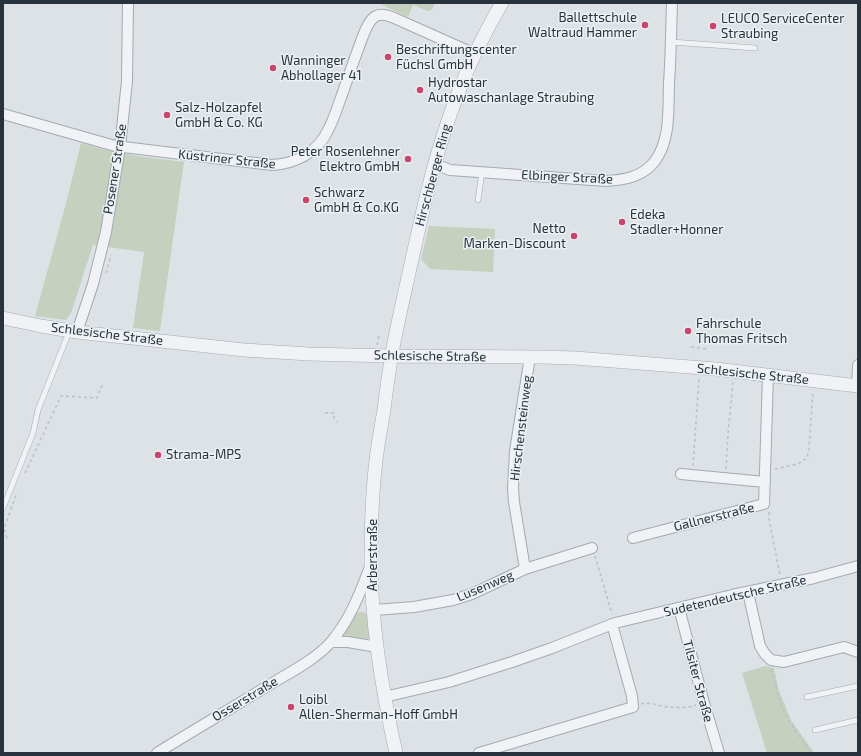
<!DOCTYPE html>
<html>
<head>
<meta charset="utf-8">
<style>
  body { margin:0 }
  #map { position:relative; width:861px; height:756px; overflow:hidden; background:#dde2e7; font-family:"Exo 2",sans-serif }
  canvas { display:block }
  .frame { position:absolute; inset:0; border:4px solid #27323d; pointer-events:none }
</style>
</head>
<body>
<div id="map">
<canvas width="861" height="756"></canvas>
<div class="frame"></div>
</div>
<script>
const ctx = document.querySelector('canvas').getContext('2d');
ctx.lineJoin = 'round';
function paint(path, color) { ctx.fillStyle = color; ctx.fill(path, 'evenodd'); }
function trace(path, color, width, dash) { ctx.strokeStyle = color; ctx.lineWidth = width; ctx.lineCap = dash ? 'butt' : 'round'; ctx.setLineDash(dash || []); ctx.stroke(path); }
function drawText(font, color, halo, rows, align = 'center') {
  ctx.font = font + ' "Exo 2",sans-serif'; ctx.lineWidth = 3; ctx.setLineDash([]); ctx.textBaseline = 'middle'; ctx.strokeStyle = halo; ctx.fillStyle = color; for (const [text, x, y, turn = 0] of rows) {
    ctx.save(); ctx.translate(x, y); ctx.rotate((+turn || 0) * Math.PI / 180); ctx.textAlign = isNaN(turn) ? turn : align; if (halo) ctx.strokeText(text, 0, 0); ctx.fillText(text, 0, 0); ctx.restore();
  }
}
paint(new Path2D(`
  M378 3H435L432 10 428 11 413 5 408 17Z
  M81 143 102 149 137 156 184 162 160 331 133 328 144 252 93 245 71 313 66 320 35 316 65 207Z
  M429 226 495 229 493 272 430 269 421 259Z
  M360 612H363L368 615 370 638 367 639 345 637 344 635 357 613Z
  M765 666 774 668 779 691 791 720 814 753H767L742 673Z`), '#c5d0bf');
const service = new Path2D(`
  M671 42 755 48
  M478 200 482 172
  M3 508 33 433 38 410 67 337 68 331
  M807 697 858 686
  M815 730 858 720`);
const minor = new Path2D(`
  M3 114 115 146 272 165C294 164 317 153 327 132 334 120 338 105 343 92 350 72 357 51 365 31 371 17 377 11 392 17L475 54
  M435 164 450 170 606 181C624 180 643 177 655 161 671 139 668 108 669 83 671 56 671 30 672 3
  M77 332 93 284 106 232 120 147 127 81 128 3
  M857 386 858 365
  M681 474 765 482
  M633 538 764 504 768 375
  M525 569 514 502 513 488 515 451 529 363V357
  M748 592 760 646 765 654 771 660 784 662 844 647 858 652
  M679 608 704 703 719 753
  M374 610 414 607 453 600 472 594 525 569 592 548
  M331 642H348L377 647
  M384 697 449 682 512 662 552 648 615 623 732 595 814 578 858 566
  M157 753C194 730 232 708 269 685 289 673 315 660 331 642 350 620 360 593 370 567
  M479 753 633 707 632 696 612 624`);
const tertiary = new Path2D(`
  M3 318 41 326 77 332 244 350 309 354 392 356 541 357 575 358 716 369 858 386
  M396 753C382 690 371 626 371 561 371 528 372 494 376 460 378 444 381 427 384 410 386 391 389 372 392 353 397 326 403 300 409 273 420 224 430 174 446 127 460 84 479 42 502 3`);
trace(service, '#a3aab1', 6);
trace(minor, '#a3aab1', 12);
trace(tertiary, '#a3aab1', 14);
trace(new Path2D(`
  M106 273 111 255
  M377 345 379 335
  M691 347 708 349
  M325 413H334V418L337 422
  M693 466 699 378
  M726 469 728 434 733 381
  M775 469 798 464 807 458 809 449 813 391
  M25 473 61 396 97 398 102 385
  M769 512V519L780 575
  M7 538 4 529 16 495
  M595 556 612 614
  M771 669C775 684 778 698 784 711 791 726 802 740 812 753
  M641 704C650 701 660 707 670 707 678 708 689 708 696 705`), '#bcc0c5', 1.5, [3, 3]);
trace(service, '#f0f2f5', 5);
trace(minor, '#f0f2f5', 10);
trace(tertiary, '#f0f2f5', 13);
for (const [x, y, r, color] of [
  [645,25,4,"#ca446b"],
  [713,26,4,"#ca446b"],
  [388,57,4,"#ca446b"],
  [273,68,4,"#ca446b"],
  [420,90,4,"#ca446b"],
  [167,115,4,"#ca446b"],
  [408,159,4,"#ca446b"],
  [306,200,4,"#ca446b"],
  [622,222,4,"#ca446b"],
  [574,236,4,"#ca446b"],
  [688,331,4,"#ca446b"],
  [158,455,4,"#ca446b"],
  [291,707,4,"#ca446b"]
]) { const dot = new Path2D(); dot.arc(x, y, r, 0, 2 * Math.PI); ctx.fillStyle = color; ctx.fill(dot); trace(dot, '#ecf1f4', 1.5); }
drawText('13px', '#27323d', '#ecf1f4', [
  ["Ballettschule",637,18,"right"],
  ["Waltraud Hammer",637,33,"right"],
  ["LEUCO ServiceCenter",721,19],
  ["Straubing",721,34],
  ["Beschriftungscenter",396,50],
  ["Füchsl GmbH",396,65],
  ["Wanninger",281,61],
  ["Abhollager 41",281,76],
  ["Hydrostar",428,83],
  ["Autowaschanlage Straubing",428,98],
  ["Salz-Holzapfel",175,108],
  ["GmbH & Co. KG",175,123],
  ["Peter Rosenlehner",400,152,"right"],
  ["Elektro GmbH",400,167,"right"],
  ["Schwarz",314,193],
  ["GmbH & Co.KG",314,208],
  ["Edeka",630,215],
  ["Stadler+Honner",630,230],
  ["Netto",566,229,"right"],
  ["Marken-Discount",566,244,"right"],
  ["Fahrschule",696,324],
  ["Thomas Fritsch",696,339],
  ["Strama-MPS",166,455],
  ["Loibl",299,700],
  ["Allen-Sherman-Hoff GmbH",299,715]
], 'left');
drawText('13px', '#27323d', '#ecf1f4', [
  ["Küstriner Straße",227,159,6],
  ["Posener Straße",115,169,-81],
  ["Hirschberger Ring",433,175,-75],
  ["Elbinger Straße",567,177,3],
  ["Schlesische Straße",107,334,7],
  ["Schlesische Straße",430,356,1],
  ["Schlesische Straße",753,374,6],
  ["Hirschensteinweg",521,428,-83],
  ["Gallnerstraße",714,517,-14],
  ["Arberstraße",373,555,-90],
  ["Lusenweg",485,586,-23],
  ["Sudetendeutsche Straße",735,596,-13],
  ["Tilsiter Straße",698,681,75],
  ["Osserstraße",245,699,-31]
]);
</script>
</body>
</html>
